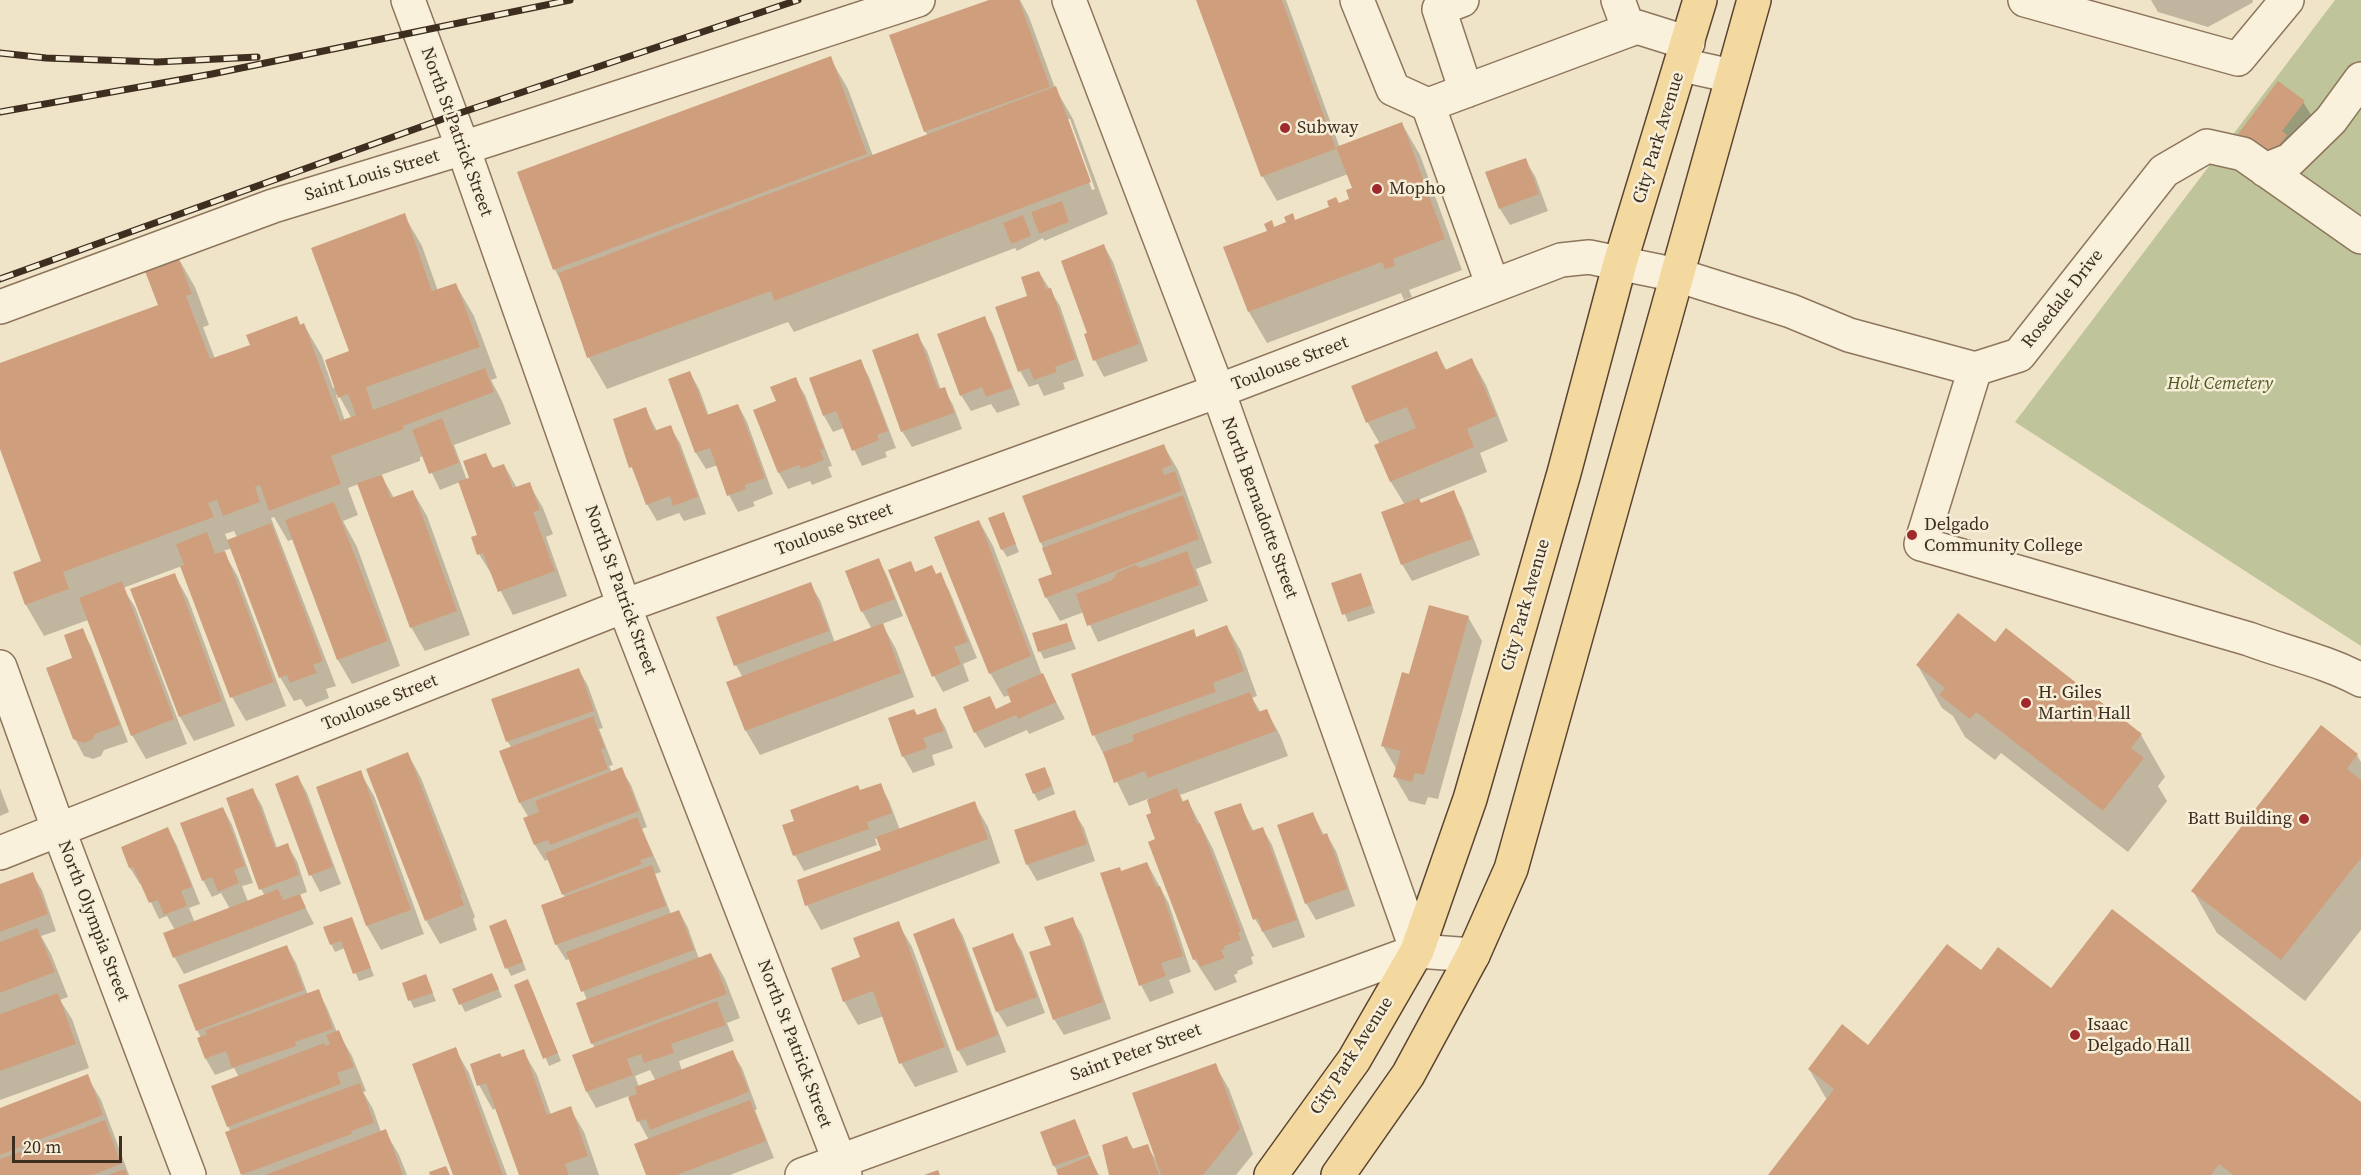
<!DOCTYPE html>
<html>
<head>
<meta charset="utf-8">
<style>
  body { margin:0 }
  #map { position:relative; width:2361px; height:1175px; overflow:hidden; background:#f0e4c8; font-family:"Source Serif 4",serif }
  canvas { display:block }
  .scale { position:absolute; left:12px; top:1136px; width:110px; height:27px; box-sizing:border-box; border:3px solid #3d2e20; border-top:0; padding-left:8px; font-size:18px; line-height:21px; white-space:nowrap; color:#3d2e20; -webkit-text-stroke:4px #f7eed8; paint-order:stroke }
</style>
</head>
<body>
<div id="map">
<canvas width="2361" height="1175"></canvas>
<div class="scale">20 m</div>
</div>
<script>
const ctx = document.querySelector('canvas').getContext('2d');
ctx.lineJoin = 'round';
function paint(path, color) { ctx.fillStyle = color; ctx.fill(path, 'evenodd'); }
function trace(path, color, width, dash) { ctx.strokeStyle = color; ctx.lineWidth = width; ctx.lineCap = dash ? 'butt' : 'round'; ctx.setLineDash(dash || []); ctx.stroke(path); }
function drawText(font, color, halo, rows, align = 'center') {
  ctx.font = font + ' "Source Serif 4",serif'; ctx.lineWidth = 5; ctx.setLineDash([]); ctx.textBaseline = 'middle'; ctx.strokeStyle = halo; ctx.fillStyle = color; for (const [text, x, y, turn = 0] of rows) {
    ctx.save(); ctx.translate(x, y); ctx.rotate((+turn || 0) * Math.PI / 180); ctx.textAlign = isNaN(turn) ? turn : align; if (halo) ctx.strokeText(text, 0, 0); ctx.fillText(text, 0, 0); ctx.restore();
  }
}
paint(new Path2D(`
  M2335 0H2361V646L2015 422Z`), '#bfc49a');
paint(new Path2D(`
  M994 0H1020L1029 17 1055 88 1073 119 1108 214 1044 241 1043 238 1017 251 1015 248 794 332 788 322 607 389 589 358 563 284 555 270 519 173 830 58 848 89 873 156 928 136 925 131ZM1066 119H1070L1095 189 1092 190Z
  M1198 0H1286L1340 148 1402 124 1420 155 1462 270 1409 290 1412 297 1404 300 1401 293 1267 343 1249 312 1225 248 1269 232 1271 222 1275 228 1351 199 1353 189 1348 174 1277 201 1263 177Z
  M2151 0H2253L2252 3 2208 27 2158 12Z
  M2303 102 2313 118 2280 173 2249 150 2240 134Z
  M1525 160 1535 176 1548 211 1510 225 1500 209Z
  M404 215 422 246 438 291 456 285 474 316 497 378 491 380 502 401 511 424 454 445 467 480 471 479 485 454 494 469 504 465 517 488 529 484 543 508 553 534 546 537 567 596 513 615 494 578 479 554V536L460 482 440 490 424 456 420 457V461L381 475 394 498 413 492 427 516 470 635 425 651 411 627 359 484 348 488 358 515 343 521 357 547 400 666 352 684 338 660 294 539 288 541 274 517 271 518 336 686 326 689 329 698 306 707 301 699 294 701 280 677 232 548 223 551 238 577 286 706 246 721 232 697 182 566 123 588 135 607 187 744 146 759 132 735 88 620 44 636 26 605 14 572 43 562 0 445V365L160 306 177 256 195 287 209 325 203 327 215 359 252 346 297 318 301 326 304 325 322 356 333 388 336 387ZM338 394 352 419 345 421 336 395ZM234 531 237 537 228 541 225 534Z
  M1104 246 1113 262 1148 361 1104 377 1095 360 1086 335 1089 334Z
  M1039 272 1060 306 1084 376 1063 383 1065 389 1044 396 1038 384 1029 387 1020 371 1029 297Z
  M984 318 993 334 1020 405 997 413 991 404 971 411 961 395Z
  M917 335 927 351 941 390 944 389 953 405 962 429 912 447 902 431Z
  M1437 353 1447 371 1472 360 1486 385 1508 441 1480 453 1487 472 1418 500 1421 504 1453 492 1462 508 1480 555 1412 581 1402 564 1405 505 1391 482 1376 445 1380 444 1368 423 1353 387Z
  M860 361 869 377 896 448 885 452 887 457 862 466 844 428 833 432 824 416Z
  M690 373 699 389 709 416 738 405 747 422 773 494 753 502 755 506 738 512 729 495 718 465 706 469 696 453 670 380Z
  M795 379 805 395 832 466 828 467 832 477 812 485 810 481 788 489 779 473 755 411 778 402Z
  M645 408 657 431 670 427 680 443 706 514 684 521 679 513 657 521 647 504 622 444Z
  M1164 446 1178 470 1212 563 1196 569 1208 601 1098 642 1084 612 1060 621 1046 597 1054 575 1041 543Z
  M979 521 993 546 1042 675 1065 719 1029 734 1027 730 985 748 975 732 997 711 1013 703 1010 695 1004 697 990 673Z
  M1007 522 1019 552 1007 557 1002 549Z
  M878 559 887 576 903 616 882 624 896 649 914 697 760 755 746 731 743 678 736 665 810 584 820 600 835 643 872 629 862 611Z
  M910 563 916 573 936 576 940 574 949 590 977 658 963 664 969 681 943 692 934 676Z
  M174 574 188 599 235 726 194 741 180 717 132 590Z
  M1360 575 1375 613 1348 622 1333 584Z
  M1468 617 1482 641 1438 799 1428 797 1425 805 1409 801 1395 777 1397 770 1383 746 1410 676Z
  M1066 624 1076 649 1044 659 1040 651Z
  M1227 627 1241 651 1257 696 1252 698 1261 713 1266 710 1280 735 1288 756 1180 795 1184 803 1188 801 1213 849 1254 956 1251 957 1253 964 1237 971 1238 973 1234 975 1237 982 1215 991 1194 959 1157 840 1153 814 1148 799 1129 806 1094 735 1193 631 1197 638Z
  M82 630 91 646 128 742 104 750 101 756 93 759 84 756 75 739 74 659Z
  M1995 644 2141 735 2165 777 2158 786 2167 801 2128 852 2001 753 1995 760 1965 737 1953 716 1942 708 1918 666Z
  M579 670 588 686 603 728 599 729 613 765 609 766 612 772 621 769 631 785 647 827 642 829 661 872 655 874 671 914 679 911 688 928 699 959 711 954 725 979 740 1018 727 1023 734 1041 679 1061 682 1071 732 1052 742 1068 757 1109 755 1110 774 1158 730 1175H648L649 1140 639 1122 629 1096 596 1108 587 1092 574 1055 595 1048 592 1043 587 1000 570 959 566 960 556 944 565 898 549 859 545 861 535 845 525 819 529 818 520 803 501 752 512 748 507 741ZM650 1070 656 1081 639 1087 635 1076Z
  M935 710 945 727 953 748 932 755 935 765 913 773 903 756 917 717Z
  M2321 727 2357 755 2361 762V930L2305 1001 2217 933 2193 891Z
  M408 754 421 778 475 917 473 919 477 930 440 944 426 920Z
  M360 772 374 796 424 934 381 950 367 926 318 788Z
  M298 777 307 793 341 884 320 892 311 875Z
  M1049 777 1055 794 1038 801 1034 793Z
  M880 785 889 801 900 830 974 803 988 827 1000 863 821 930 807 905 883 851 878 838 875 839 877 845 804 871 795 855 860 792Z
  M0 788 9 812 0 816Z
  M253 790 262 806 277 848 287 845 297 861 307 892 299 895 314 924 184 974 175 958 165 934 175 930 167 916 159 919 142 883 140 884 130 868 122 848 168 829 177 846 200 904 189 908 195 923 230 909 221 893 212 897 203 880 223 808 232 825 253 883 242 886 248 902 265 896 261 889Z
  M1240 804 1254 832 1263 829 1272 845 1305 937 1273 948 1255 919Z
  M1074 812 1084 828 1095 861 1037 881 1027 864Z
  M1313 814 1324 835H1327L1336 851 1355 906 1316 920 1306 903Z
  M1147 863 1169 904 1191 972 1169 980 1174 993 1150 1002 1141 985 1121 872Z
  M32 874 42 890 56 931 41 936 51 954 68 997 60 1000 72 1019 89 1068 0 1100V885Z
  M351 919 374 976 359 981 345 948 335 952 331 944Z
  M1072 919 1082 935 1111 1019 1064 1035 1054 1019 1052 946Z
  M954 920 963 936 1006 1052 967 1066 958 1050Z
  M898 923 912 947 958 1072 915 1087 901 1063 884 1016 858 1025 844 1001 862 958Z
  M510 928 526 970 511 976 507 968Z
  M1012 935 1022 951 1045 1013 1007 1027 997 1011Z
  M287 947 296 963 308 995 318 991 327 1008 337 1032H338L352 1056 366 1091 363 1092 373 1109 381 1132 385 1131 399 1155 407 1175H243L227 1133 231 1132 228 1126 239 1077 234 1068 215 1075 206 1059 199 1039 201 1038 197 1030Z
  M1981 972 2052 990 2361 1104V1175H1770L1827 1100 1809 1069 1868 1047Z
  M425 976 436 1001 414 1008 410 1000Z
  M496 983 502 997 465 1012 454 990Z
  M516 986 532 989 561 1061 549 1066Z
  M455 1049 469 1073 507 1175H455Z
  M523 1051 537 1075 551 1115 570 1108 584 1132 599 1175H520L496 1108 493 1110 479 1085 502 1059Z
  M1215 1065 1229 1089 1253 1154 1236 1175H1111L1127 1138 1134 1150 1147 1146 1156 1160Z
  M87 1076 101 1100 129 1175H0V1110Z
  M1075 1121 1092 1162 1099 1175H1060L1054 1166 1042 1133Z`), '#0003');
paint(new Path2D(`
  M989 0H1019L1050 87 924 132 889 35Z
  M1196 0H1282L1336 149 1261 177Z
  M831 56 867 154 553 270 517 172Z
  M2278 81 2305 101 2282 131 2287 135 2270 157 2238 134Z
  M1056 86 1091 182 774 301 771 291 587 358 558 273Z
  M1402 122 1445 239 1393 259 1395 266 1385 269 1382 262 1248 312 1223 247 1267 231 1264 224 1272 220 1274 227 1286 222 1284 217 1293 213 1295 220 1329 207 1327 201 1336 197 1339 203 1349 199 1346 190 1352 188 1336 147Z
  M1526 158 1539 194 1499 209 1485 172Z
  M1062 201 1069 222 1039 234 1031 212Z
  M405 213 432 291 456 283 480 347 366 387 373 410 485 368 494 392 403 426 404 429 331 456 341 484 269 511 260 485 255 487 260 502 223 516 217 500 208 503 214 517 63 572 69 589 25 605 13 572 41 561 0 449V363L158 305 143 266 177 254 192 294 186 296 210 359 250 345 246 335 297 316 300 325 304 323 340 421 356 415 348 394 338 398 325 360 349 351 311 248Z
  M1023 215 1031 236 1011 244 1003 223Z
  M1104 244 1139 344 1093 361 1084 334 1087 333 1061 261Z
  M1039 271 1046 289 1051 288 1076 359 1055 367 1057 372 1034 380 1029 368 1018 372 995 307 1027 296 1021 277Z
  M985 316 1012 388 986 397 982 387 960 396 937 334Z
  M918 333 938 389 945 387 954 413 901 432 872 350Z
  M1437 351 1445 370 1472 358 1496 416 1467 429 1474 447 1390 482 1374 445 1416 428 1407 407 1366 423 1351 386Z
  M861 359 888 431 877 435 879 440 852 451 836 411 823 416 809 378Z
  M690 371 707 415 738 404 765 478 745 485 746 489 727 496 710 448 695 453 668 379Z
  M796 377 824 449 820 450 824 460 801 469 799 465 778 473 753 410 776 401 770 387Z
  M646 407 654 431 671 425 698 497 673 506 670 496 646 505 632 467 629 468 613 419Z
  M442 418 459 463 429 474 412 430Z
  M1164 444 1172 465 1162 469 1164 475 1175 471 1182 491 1040 543 1022 496Z
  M486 453 492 468 504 464 513 488 530 482 540 510 533 512 555 571 498 592 483 553 477 555 471 537 477 535 458 481 469 478 463 461Z
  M382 475 391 498 413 490 457 611 410 628 357 483Z
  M1454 490 1472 539 1401 565 1381 512 1419 498 1421 503Z
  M1183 495 1199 539 1045 598 1038 579 1052 574 1042 548Z
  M334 502 388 641 337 660 285 520Z
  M1004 512 1016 544 1001 550 988 518Z
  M979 520 1031 656 989 674 934 537Z
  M271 523 323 661 313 665 317 673 290 683 287 675 279 678 227 540Z
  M207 532 215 554 225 551 274 682 230 698 180 566 184 565 176 544Z
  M1187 551 1199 585 1087 626 1076 594 1112 580 1118 572 1135 565 1141 568Z
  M879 558 895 599 861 612 845 571Z
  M911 561 915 572 932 565 936 574 941 572 968 642 954 647 961 664 932 677 888 570Z
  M175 573 222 701 179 717 130 589Z
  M1361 573 1372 605 1342 615 1331 583Z
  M122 581 174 719 131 736 79 598Z
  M811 582 829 631 734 666 716 617Z
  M1429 605 1469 616 1424 775 1415 773 1412 782 1393 777 1401 751 1381 746 1402 672 1409 674Z
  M1958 613 1995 642 2006 628 2142 734 2131 748 2144 758 2103 811 1976 712 1970 719 1939 695 1945 688 1916 665Z
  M883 623 901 673 745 731 726 682Z
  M1067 623 1072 641 1038 652 1032 633Z
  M1227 625 1244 671 1213 683 1216 692 1092 736 1071 674 1194 629 1196 637Z
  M83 628 120 725 95 734 92 740 83 743 73 739 46 668 72 658 64 635Z
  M579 668 594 711 506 742 491 699Z
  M1043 673 1056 702 1018 719 1016 715 974 733 963 707 990 696 996 709 1011 702 1006 689Z
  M1250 692 1258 712 1267 709 1276 731 1148 778 1145 771 1114 783 1103 752 1134 741 1132 735Z
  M936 708 944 731 923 738 927 748 902 757 888 718 914 709 917 715Z
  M593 716 605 748 601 749 608 769 519 803 499 751Z
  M2321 725 2358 754 2347 769 2361 780V858L2281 960 2191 891Z
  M408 752 462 893 460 894 464 905 425 921 366 769Z
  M622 767 639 811 550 845 548 840 534 845 523 818 539 812 535 801Z
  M1045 767 1052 786 1033 794 1025 774Z
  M361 770 411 910 366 926 316 787Z
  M298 775 333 867 309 876 275 784Z
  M881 783 892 813 867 822 869 829 793 856 782 825 794 821 790 810 858 785 860 790Z
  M253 788 275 848 288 843 299 875 259 890 226 798Z
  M1177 788 1182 802 1188 799 1197 824 1200 823 1241 931 1238 933 1241 940 1224 946 1225 949 1221 950 1225 958 1200 967 1197 959 1193 960 1148 842 1155 839 1146 815 1151 813 1147 800Z
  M975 801 988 839 805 906 797 880 881 850 876 837Z
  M1241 803 1251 831 1263 827 1297 920 1262 932 1258 918 1253 920 1214 812Z
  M223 807 245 866 234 870 239 883 218 892 212 877 202 881 180 823Z
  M1075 810 1087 844 1026 865 1014 830Z
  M1313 812 1322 835 1327 833 1347 889 1305 904 1277 825Z
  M637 817 653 856 640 860 642 864 562 895 545 853Z
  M168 827 192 887 181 891 187 906 164 915 158 900 149 903 133 867 129 868 121 847Z
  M1147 862 1156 887 1160 886 1183 956 1161 963 1166 976 1139 986 1100 873 1120 867 1121 871Z
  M652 865 666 906 555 945 541 905Z
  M33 872 48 914 0 932V884Z
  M278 889 283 900 300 894 306 908 173 958 163 933Z
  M2112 909 2361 1102V1175H2233L2219 1164 2211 1175H1768L1834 1089 1808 1069 1842 1024 1868 1045 1947 944 1981 970 1998 947 2051 988Z
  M679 910 694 950 581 992 566 952Z
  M352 917 371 968 353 974 341 941 330 945 323 927Z
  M1073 917 1103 1002 1053 1020 1029 952 1051 945 1044 927Z
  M954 918 998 1035 957 1051 913 934Z
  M506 919 523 962 505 969 489 926Z
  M899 921 945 1047 899 1064 873 991 843 1002 831 968 860 957 853 938Z
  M37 928 55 972 0 993V942Z
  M1013 933 1037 997 996 1012 972 948Z
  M287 945 304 990 196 1031 178 985Z
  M711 953 727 994 591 1044 576 1003Z
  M492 973 499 989 459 1005 452 989Z
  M426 974 433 993 408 1001 402 983Z
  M528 979 558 1053 543 1059 514 985Z
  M319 989 333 1029 295 1042 296 1046 232 1068 226 1051 205 1059 197 1038 207 1034 205 1030Z
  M58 993 76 1044 0 1071V1014Z
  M717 1001 726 1025 671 1044 674 1053 644 1063 641 1054 627 1059 633 1075 586 1092 572 1055Z
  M339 1030 354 1067 337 1073 341 1084 227 1127 211 1086 324 1043 325 1046 330 1044 326 1035Z
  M456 1047 503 1175H453L412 1064Z
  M524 1049 547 1115 571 1106 588 1156 565 1164 569 1175H519L486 1083 477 1086 470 1064 500 1053 502 1057Z
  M733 1050 749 1092 650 1130 646 1119 637 1122 628 1097 637 1094 635 1087Z
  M1216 1063 1240 1129 1203 1175H1161L1132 1093Z
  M88 1074 103 1115 0 1155V1108Z
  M360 1083 374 1123 351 1131 352 1134 241 1175 225 1132Z
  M750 1100 766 1141 677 1175H646L634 1144Z
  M1075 1119 1089 1154 1053 1166 1040 1132Z
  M105 1120 121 1164 92 1175H0V1159Z
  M386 1129 403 1175H265Z
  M1127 1136 1132 1149 1148 1144 1159 1175H1109L1102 1145Z
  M1090 1156 1098 1175H1058L1056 1170Z
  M446 1166 450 1175H430L429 1172Z
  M125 1169 127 1175H108Z
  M938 1170 940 1175H924Z`), '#cf9f7d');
const minor = new Path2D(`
  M408 0 463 148 624 606 845 1175
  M1069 0 1218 391 1417 951
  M1357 0 1393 89 1428 105
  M1462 0 1439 9 1466 91
  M1618 0 1629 30
  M2025 0 2238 59 2287 0
  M1682 65 1732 76
  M2265 170 2290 160 2331 120 2361 79
  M1493 286 1428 105 1637 27 1688 43
  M0 307 273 206 463 148 918 0
  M1975 369 1921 544 2249 639C2286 653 2326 661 2361 680
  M0 667 59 831 189 1175
  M0 853 624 606 1218 391 1561 260 1589 257 1677 275 1791 311 1849 335 1975 369 2019 355 2164 171 2207 146 2243 154 2361 237
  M802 1175 1417 951 1473 955`);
const major = new Path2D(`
  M1271 1175 1354 1060 1417 951 1470 799 1564 473 1620 263 1700 0
  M1338 1175 1408 1075 1473 955 1511 869 1754 0`);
trace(minor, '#8d765c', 36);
trace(major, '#5b4430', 36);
trace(minor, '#faf1dc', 33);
trace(major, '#f3d9a0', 33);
const rail = new Path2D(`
  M0 53 46 58 157 62 257 57
  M0 112 212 74 570 0
  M0 279 451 116 798 0`);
trace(rail, '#3d2e20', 7);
trace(rail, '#f7eed8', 4.5, [14]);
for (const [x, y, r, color] of [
  [1285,128,6,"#9e2a2b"],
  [1377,189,6,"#9e2a2b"],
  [1912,535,6,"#9e2a2b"],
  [2026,703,6,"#9e2a2b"],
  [2304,819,6,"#9e2a2b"],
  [2075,1035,6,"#9e2a2b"]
]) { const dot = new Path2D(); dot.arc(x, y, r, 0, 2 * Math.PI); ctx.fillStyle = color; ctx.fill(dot); trace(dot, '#f7eed8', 2); }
drawText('18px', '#3d2e20', '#f7eed8', [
  ["Subway",1297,128],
  ["Mopho",1389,189],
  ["Delgado",1924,525],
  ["Community College",1924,546],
  ["H. Giles",2038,693],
  ["Martin Hall",2038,714],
  ["Batt Building",2292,819,"right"],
  ["Isaac",2087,1025],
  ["Delgado Hall",2087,1046]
], 'left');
drawText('18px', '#3d2e20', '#f7eed8', [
  ["North St Patrick Street",456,132,70],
  ["City Park Avenue",1659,138,-73],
  ["Saint Louis Street",372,176,-17],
  ["Rosedale Drive",2063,299,-52],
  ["Toulouse Street",1290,364,-21],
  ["North Bernadotte Street",1259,508,70],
  ["Toulouse Street",834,530,-20],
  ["North St Patrick Street",620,590,70],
  ["City Park Avenue",1526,605,-74],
  ["Toulouse Street",380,703,-22],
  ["North Olympia Street",93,921,69],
  ["North St Patrick Street",794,1044,69],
  ["Saint Peter Street",1136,1053,-20],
  ["City Park Avenue",1352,1056,-57]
]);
drawText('italic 18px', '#4d5a26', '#f7eed8', [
  ["Holt Cemetery",2220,384]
]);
</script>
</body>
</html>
